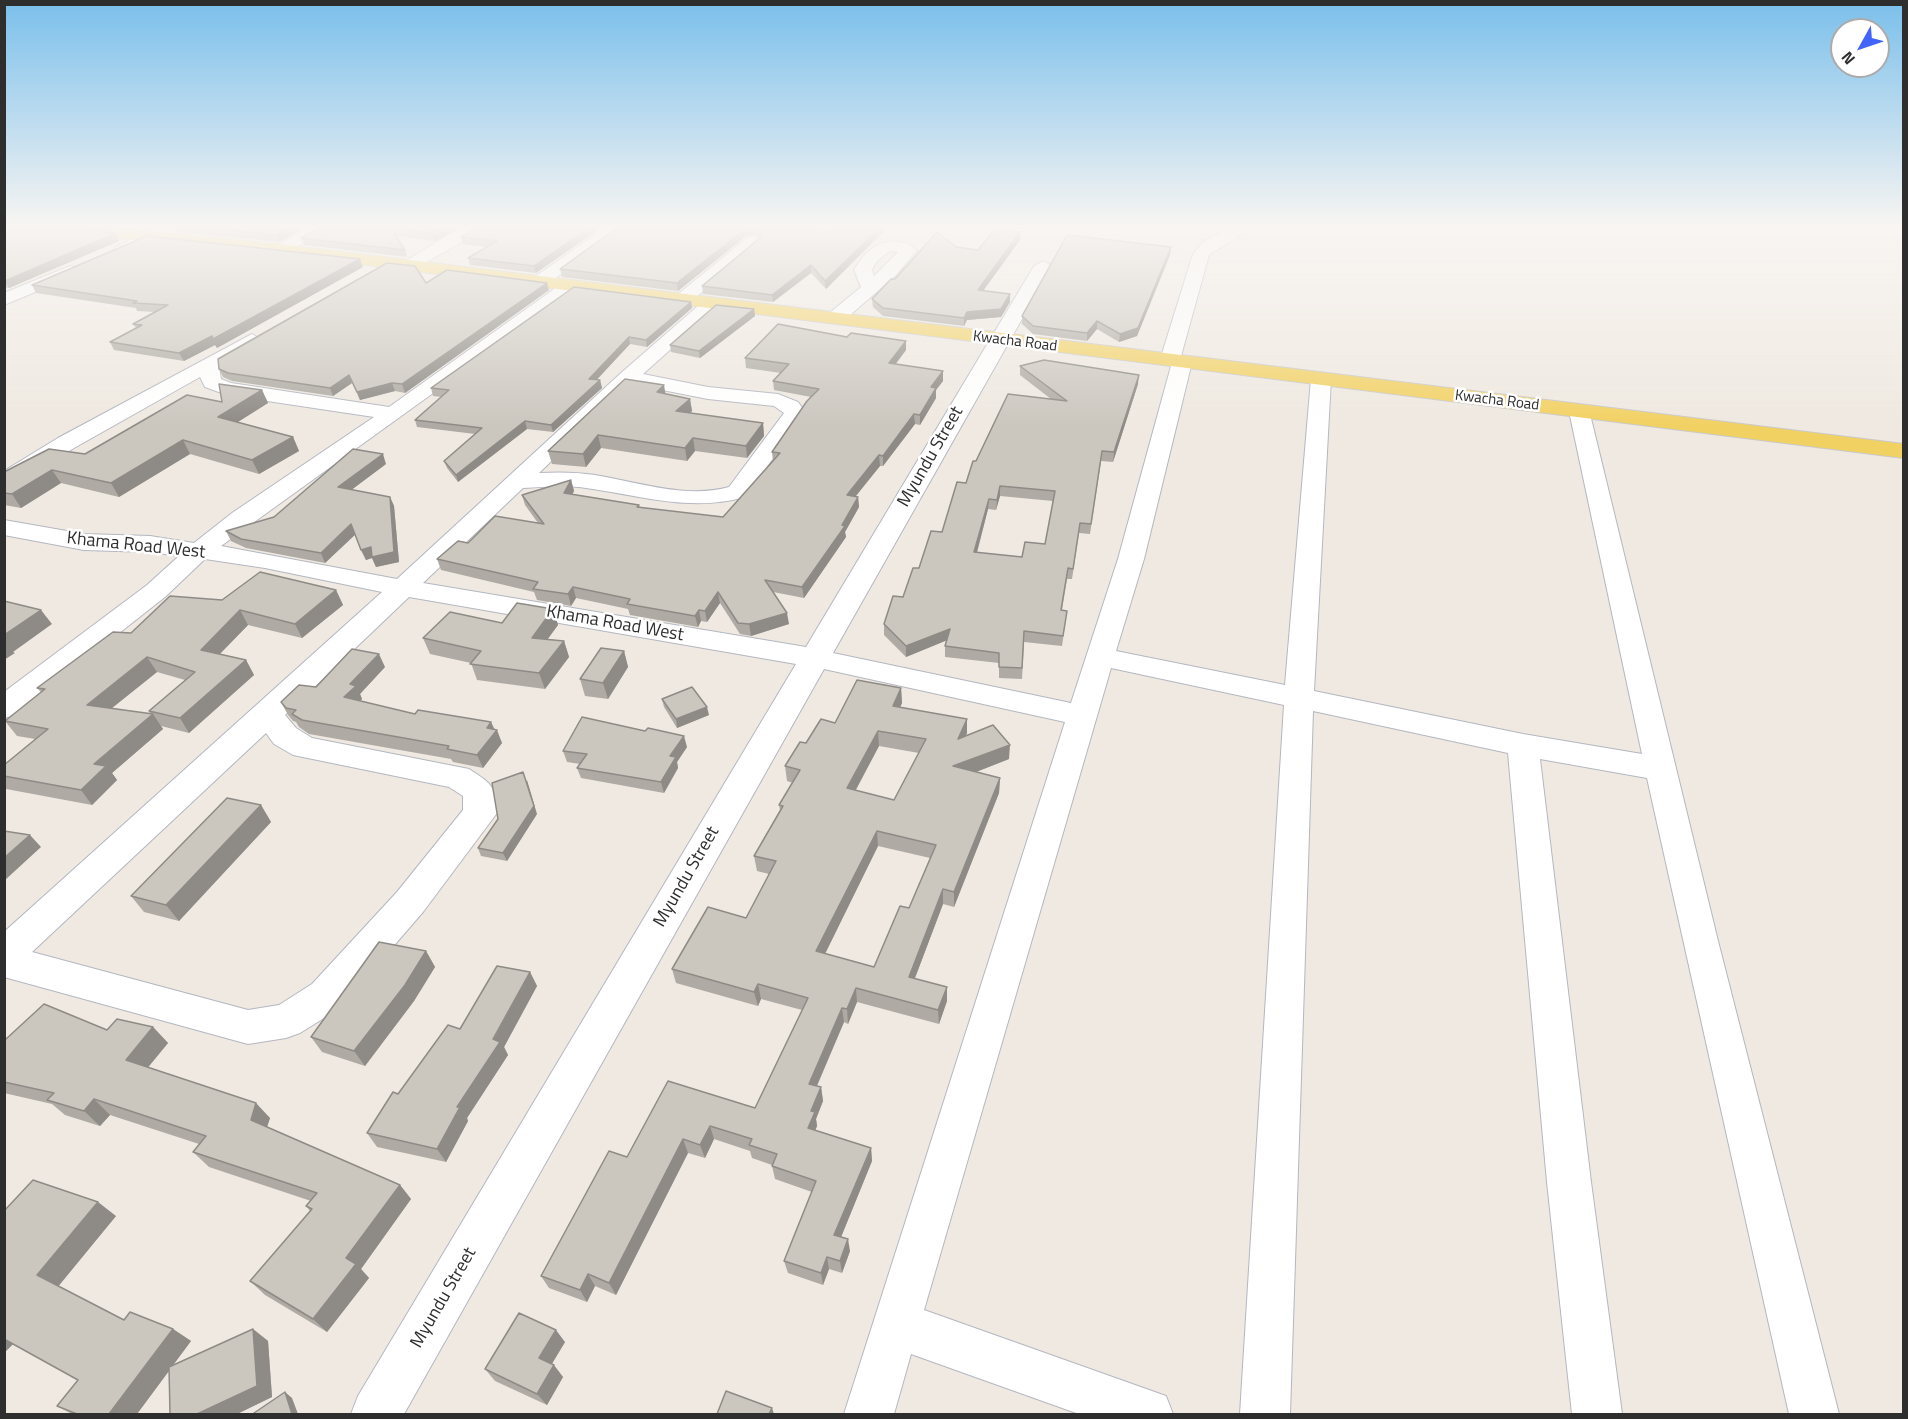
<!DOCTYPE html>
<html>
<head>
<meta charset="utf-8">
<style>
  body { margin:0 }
  #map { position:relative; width:1908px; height:1419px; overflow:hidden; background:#efe9e1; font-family:"Titillium Web",sans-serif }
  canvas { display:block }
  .frame { position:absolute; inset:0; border:6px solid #2e2e2e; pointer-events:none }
  .north { position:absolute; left:1830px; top:18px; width:60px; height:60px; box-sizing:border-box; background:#fff; border:2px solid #ababab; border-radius:50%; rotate:230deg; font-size:16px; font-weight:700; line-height:24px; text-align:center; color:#2e2e2e }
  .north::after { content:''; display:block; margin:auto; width:21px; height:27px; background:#4264fb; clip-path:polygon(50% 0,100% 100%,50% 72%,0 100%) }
</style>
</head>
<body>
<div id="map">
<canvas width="1908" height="1419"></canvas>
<div class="frame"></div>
<div class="north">N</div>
</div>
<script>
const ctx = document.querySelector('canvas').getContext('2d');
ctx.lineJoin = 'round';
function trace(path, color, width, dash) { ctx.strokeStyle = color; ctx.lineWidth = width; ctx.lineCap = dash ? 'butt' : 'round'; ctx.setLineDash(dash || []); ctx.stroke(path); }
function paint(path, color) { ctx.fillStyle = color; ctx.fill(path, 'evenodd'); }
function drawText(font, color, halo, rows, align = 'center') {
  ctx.font = font + ' "Titillium Web",sans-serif'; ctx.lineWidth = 5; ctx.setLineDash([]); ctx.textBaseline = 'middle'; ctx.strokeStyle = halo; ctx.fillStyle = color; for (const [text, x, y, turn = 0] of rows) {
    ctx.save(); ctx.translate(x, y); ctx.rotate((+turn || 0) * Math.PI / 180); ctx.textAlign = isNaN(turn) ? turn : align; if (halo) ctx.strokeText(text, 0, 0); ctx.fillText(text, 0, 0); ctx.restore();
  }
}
const minor = new Path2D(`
  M156 227H178L128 252 122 253 114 248Z
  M310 227H331L285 253H273L271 249Z
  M466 227H489L414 269H402L399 265 453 232Z
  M606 227H625L545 286H533L530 282 533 278Z
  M1233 227H1253L1209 255 1181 356 1189 358 1192 362 1144 559 1116 651 1285 685 1311 379 1314 375H1328L1331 379 1314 691 1523 734 1642 754 1569 411 1572 406H1588L1718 941 1839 1414H1789L1647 778 1540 759 1591 1182 1622 1414H1572L1547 1182 1508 753 1313 711 1290 1414H1240L1284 705 1111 668 924 1310 1166 1396 1173 1414H1079L911 1354 894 1414H844L1065 722 824 669 404 1414H351L358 1396 796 664 409 597 285 715 296 728 312 738 469 769C492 784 495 785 497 813L423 912 340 1008 300 1033 286 1038 248 1044 4 977V932L382 592 265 568 205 559 165 597 15 715 4 718V692L147 585 179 556 150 552 84 550 4 535V520L84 534 150 536 194 543 232 513 374 417 227 395 205 387 200 377 74 448 12 486 4 488V471L58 438 252 334 262 340 219 367 221 379 231 383 389 407 564 282H576L579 286 576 290 221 546 397 579 621 373 706 299H718L721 303 718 307 643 374 708 387 778 394 798 402 806 413 745 497C688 513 636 494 579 487 561 485 542 487 523 488L423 583 806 647 1034 266 1043 261 1052 266 833 653 1071 703 1118 559 1171 366 1163 364 1160 360 1193 254 1203 242ZM632 384 708 399 774 406 784 413 729 487C686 499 637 482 595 475 576 472 558 472 539 473ZM266 733 274 744 293 755 449 787 463 796V810L397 892 312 984 279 1005 248 1010 32 952Z
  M753 236 761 241 759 244 689 303H677L674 299 677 295 747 238Z
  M894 241 907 243 917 250 896 275 841 323H827L825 319 827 315 861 287 854 270C864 253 874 243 894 241ZM890 251 898 252 874 276 872 270 877 261Z
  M70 266 76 267 79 271 76 275 4 305V293Z`);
const major = new Path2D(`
  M46 227H110L279 244 1904 444V458L279 254 55 232Z`);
trace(minor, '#b4b7c1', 2);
trace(major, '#c9c9c9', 2);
paint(minor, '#fff');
paint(major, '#f2d163');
paint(new Path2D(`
  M4 227 119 241 9 288 4 287Z
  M175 227H305L279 242 178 232Z
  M320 227H461L435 241 395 236 405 250 407 257 304 245 301 238Z
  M479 227H602L536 273 470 265 468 258 487 247 463 244 461 237Z
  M618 227H818L825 232 830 227H885V230L826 289 811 273 773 302 703 294 702 286 760 238 754 234 746 236 678 291 562 277 560 269Z
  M1020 232V240L983 290 1010 302 1001 317 967 320 964 326 883 316 873 307 872 299 895 279 956 247 978 250Z
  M1171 247 1170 255 1137 336 1119 342 1097 329 1087 341 1033 334 1022 324V316Z
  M363 267 217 348 215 345 184 361 114 350 110 342 136 328 133 324 155 312 137 311 136 308 36 293 32 285Z
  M426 283 549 290 405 393 395 391 360 400 352 383 333 396 232 381 223 377 219 369Z
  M691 302 692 308 647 347 630 344 596 380H600L602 388 553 432 527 429 458 482 447 468 444 461 475 434 417 427 415 420 442 397 433 396 431 388Z
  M754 309 755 316 700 358 671 352 670 345Z
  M906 350 896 364 943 371V381L936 390V398L920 425 915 424 883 466H880L855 496 858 497 859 507 845 532 846 537 804 598 773 592 789 624 751 636 740 634 720 603 707 622 701 621 698 627 630 615 628 609 576 598 571 606 537 600 534 592 441 570 437 559 468 543 538 523 525 505 522 495 571 480 574 491 572 494 639 505 640 508 723 517 773 461 772 452 811 397 774 390 773 381 781 373 746 368 745 358Z
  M1020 366 1138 384 1113 462 1101 461 1090 534 1079 533 1072 579H1067L1062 610 1067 611 1062 646 1024 642 1022 679 999 678V663L945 657V646L947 640 906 657 884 635V624L903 597 919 568 942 532 966 483 1051 399 1020 375ZM1000 496 1053 501 1045 544 1022 557 977 553 988 509 996 510Z
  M262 390 268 403 238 422 293 437 299 451 259 474 190 454 119 497 61 483 21 508 4 505V472L85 454 222 402Z
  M666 394 690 399 692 411 690 413 763 423 764 436 747 458 695 451 687 461 601 448 586 467 552 464 548 451Z
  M386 464 351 490 390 497 394 506 399 562 376 567 372 558 366 560 355 534 325 563 246 548 231 541 226 531 274 517Z
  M336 590 343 605 302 638 248 625 220 654 246 660 254 675 189 733 161 726 163 729 112 773 117 780 92 805 6 789 4 788V765L35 739 17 736 5 721 41 692 37 688 131 633 222 600ZM157 672 185 680 149 711 150 714 112 708Z
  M553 609 558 625 547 639 564 641 569 657 545 689 477 680 471 663 430 654 423 638 502 623Z
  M624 651 628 667 608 699 585 696 580 679Z
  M385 667 360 694 362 699 360 701 415 714 491 722 502 743 483 768 453 762 451 759 309 734 299 727 296 722 293 721 288 715 281 702 316 687Z
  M901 688 902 703 900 707 967 733 966 735 1009 759 976 772 1000 778 999 793 954 907 943 904 915 978 947 1001 939 1024 857 1002 848 1024 844 1022 817 1086 821 1087 823 1101 816 1119 817 1126 815 1131 871 1148 872 1161 841 1237 850 1251 842 1273 829 1269 823 1285 788 1273 784 1261 812 1192 775 1179 772 1166V1165L752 1158 750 1151 714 1139 705 1158 688 1153 616 1295 595 1286 587 1302 549 1288 541 1276 627 1157 755 1108 802 1010 761 999 758 1006 676 983 672 969 746 918 769 874 757 871 754 856 780 810 779 805 793 783 787 781 785 766 806 743 835 723ZM879 746 919 753 894 800 855 790ZM878 846 930 858 909 908 874 967 825 954Z
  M662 699 709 715 677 728 664 707Z
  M687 747 677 762 678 768 664 793 581 778 577 768 580 764 567 762 563 751Z
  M261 805 271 822 179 921 144 912 131 896Z
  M537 814 507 861 481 856 478 848Z
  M426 951 435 967 414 1001 365 1066 322 1052 311 1037Z
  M530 972 537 986 504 1047 508 1055 467 1118 468 1121 446 1162 377 1147 367 1133 398 1094 460 1029Z
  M153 1027 168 1043 148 1067 270 1118 267 1127 400 1185 411 1199 361 1269 369 1278 327 1332 265 1295 250 1281 310 1211 306 1206 311 1201 209 1167 193 1152 199 1144 110 1115 100 1126 65 1115 52 1104 4 1093V1038Z
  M4 1211 116 1216 58 1286 124 1320 173 1329 191 1341 173 1365 253 1329 268 1341 272 1397 237 1414H170L169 1371 137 1414H72L57 1406 78 1380 13 1344 4 1353Z
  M565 1342 552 1364 563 1377 547 1405 495 1381 485 1369Z`), '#afaba4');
paint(new Path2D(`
  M290 227H305L279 242 276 235Z
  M445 227H461L435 241 432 233Z
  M590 227H602L536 273 534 266Z
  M753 227 754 234 746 236 678 291 677 283 745 229Z
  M881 227H885V230L826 289 825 281Z
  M1020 232V240L978 298V290Z
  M116 233 119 241 9 288 5 281Z
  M1171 247 1170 255 1137 336 1119 342 1120 334Z
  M360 259 363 267 217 348 215 345 184 361 179 353Z
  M811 265V273L773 302 772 295Z
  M547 283 549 290 405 393 402 384Z
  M1010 294V302L1001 317 967 320 964 326V318L967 312Z
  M691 302 692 308 647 347 646 340Z
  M754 309 755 316 700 358 699 351Z
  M1097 321V329L1087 341V333Z
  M629 337 630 344 591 386 589 379Z
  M906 341V350L889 372V363Z
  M943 371V381L936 390V398L920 425V415L931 387Z
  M349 375 352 383 333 396 330 388Z
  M1139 375 1138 384 1113 462 1114 452Z
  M600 380 602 388 553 432 551 425Z
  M392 383 395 391 360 400 357 392Z
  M664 385 666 397 657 392Z
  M262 390 268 403 225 430 218 417Z
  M690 399 692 411 678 424 676 411Z
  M914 414 915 424 883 466V456Z
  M525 421 527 429 458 482 456 475Z
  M763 423 764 436 747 458 746 446Z
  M598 435 601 448 586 467 583 454Z
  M293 437 299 451 259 474 252 460Z
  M693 438 695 451 687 461 685 448Z
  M183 440 190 454 119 497 111 483Z
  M383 454 386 464 342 497 338 487Z
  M879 455 880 466 848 506 847 495Z
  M52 470 61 483 21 508 12 494Z
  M571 480 574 491 567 504 564 493Z
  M1000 486V496L996 510 997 500Z
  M390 497 394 506 399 562 376 567 372 558 366 560 361 550Z
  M858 497 859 507 845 532 846 537 804 598 802 587 842 525Z
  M989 499 988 509 974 563V552Z
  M351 524 356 534 325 563 321 553Z
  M573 587 576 598 571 606 568 594Z
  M336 590 343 605 302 638 295 624Z
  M718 592 720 603 707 622 705 611Z
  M553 609 558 625 537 654 532 638Z
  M41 610 52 624 13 652 15 653 4 660V635Z
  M240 610 248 625 209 665 201 650Z
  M699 610 701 621 698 627 695 616Z
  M787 613 789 624 751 636 749 624Z
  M950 629V639L906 657V646Z
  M564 641 569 657 545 689 539 673Z
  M624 651 628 667 608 699 603 683Z
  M379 654 385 667 360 694 362 699 350 711 344 697 350 684Z
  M147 657 157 672 97 720 87 705Z
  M246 660 254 675 189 733 180 718Z
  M901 688 902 703 894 721 893 706Z
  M707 707 709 715 677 728 676 719Z
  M153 714 163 729 112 773 117 780 92 805 81 790 94 764Z
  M967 719V733L958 753V739Z
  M491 722 495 732 497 730 502 743 483 768 477 755 487 728Z
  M878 731 879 746 849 803 847 788Z
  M684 736 687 747 677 762 678 768 664 793 661 782 670 756Z
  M1010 745 1009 759 953 781V766Z
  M1000 778 999 793 954 907V892Z
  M527 780 537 814 507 861 503 853Z
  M261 805 271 822 179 921 166 905Z
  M877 831 878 846 819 966 816 951Z
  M30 835 41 847 4 881V858Z
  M943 889V904L910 991 909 977Z
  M426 951 435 967 414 1001 365 1066 354 1051Z
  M530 972 537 986 504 1047 508 1055 467 1118 468 1121 446 1162 437 1149 457 1107Z
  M758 984 761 999 758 1006 754 992Z
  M947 987V1001L939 1024 938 1010Z
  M856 988 857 1002 848 1024 847 1009Z
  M842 1008 844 1022 812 1097 809 1084Z
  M153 1027 168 1043 141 1076 126 1060Z
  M821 1087 823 1101 816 1119 817 1126 810 1142 808 1128 811 1111Z
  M94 1099 110 1115 100 1126 84 1111Z
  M256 1103 270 1118 264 1136 251 1120Z
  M710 1126 714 1139 705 1158 700 1145Z
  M683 1139 688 1153 616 1295 609 1283Z
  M871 1148 872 1161 837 1247 834 1235Z
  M400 1185 411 1199 361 1269 369 1278 327 1332 313 1319 346 1258Z
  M98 1202 116 1216 57 1288 37 1275Z
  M848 1239 850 1251 842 1273 840 1261Z
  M827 1257 829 1269 823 1285 821 1273Z
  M588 1274 595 1286 587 1302 580 1290Z
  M173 1329 191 1341 137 1414H109Z
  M253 1329 268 1341 272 1397 237 1414H197Z
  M556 1330 565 1342 548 1370 539 1358Z
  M4 1339 13 1344 4 1353Z
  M554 1365 563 1377 547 1405 537 1394Z
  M285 1392 292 1398 298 1414H292Z
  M772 1408 774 1414H769Z`), '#8e8b86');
const building = new Path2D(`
  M4 227H51L116 233 5 281Z
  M200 227H290L276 235Z
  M320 227H445L432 233 391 228 405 250 301 238Z
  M479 227H590L534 266 468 258 497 241 461 237Z
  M618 227H753L745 229 677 283 560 269Z
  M753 227H818L825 232 830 227H881L825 281 811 265 772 295 702 286 760 238 762 233Z
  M995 229 1020 232 978 290 1010 294 1001 309 967 312 964 318 883 308 872 299 891 279H895L937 232 956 247 978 250Z
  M1067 235 1171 247 1138 328 1120 334 1097 321 1087 333 1033 326 1022 316Z
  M147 236 360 259 213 339 212 336 179 353 110 342 142 325 133 324 168 305 133 303 137 301 32 285Z
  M387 263 415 266 426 283 447 270 547 283 402 384 392 383 357 392 349 375 330 388 228 373 219 369 218 359Z
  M574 287 691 302 646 340 629 337 589 379 600 380 551 425 525 421 456 475 444 461 482 428 415 420 449 390 431 388Z
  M716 305 754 309 699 351 670 345Z
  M778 324 847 337 851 333 906 341 889 363 943 371 931 387 936 388 920 415 914 414 883 456 879 455 847 495 858 497 842 525 845 526 802 587 765 580 787 613 749 624 738 623 718 592 705 611 699 610 695 616 627 604 630 599 573 587 568 594 533 589 538 582 437 559 458 541 468 543 495 516 544 524 522 495 571 480 564 493 639 505 637 507 723 517 780 453 772 452 807 401 819 389 773 381 789 364 745 358Z
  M1044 360 1139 375 1114 452 1102 451 1091 524 1080 523 1073 569 1068 568 1061 610 1067 611 1063 636 1024 631 1022 668 999 667V653L945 646 950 629 906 646 884 624 893 596 903 597 913 568H919L931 531 942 532 957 482 966 483 973 461H976L1008 394 1067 401 1020 366ZM1000 486 1055 491 1045 544 1025 542 1022 557 974 552 989 499 997 500Z
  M625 379 664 385 657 392 690 399 676 411 763 423 746 446 693 438 685 448 598 435 583 454 548 451Z
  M219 384 262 390 218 417 293 437 252 460 183 440 111 483 52 470 12 494 4 493V472L49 449 85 454 187 395 222 402Z
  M353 449 383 454 338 487 390 497 394 552 372 557 371 547 361 550 351 524 321 553 241 539 226 531 274 517Z
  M260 572 336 590 295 624 240 610 201 650 246 660 180 718 149 711 195 672 147 657 87 705 153 714 94 764 106 766 81 790 4 776V765L48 729 5 721 45 689 37 688 113 632 131 633 170 596 222 600Z
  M4 601 41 610 4 635Z
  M517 603 553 609 532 638 564 641 539 673 470 664 481 651 423 638 450 612 502 623Z
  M601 648 624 651 603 683 580 679Z
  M352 649 379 654 350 684 356 686 344 697 415 714 418 710 491 722 487 728 497 730 477 755 447 749 449 746 302 720 292 714 296 710 286 708 281 702 299 685 316 687Z
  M857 680 901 688 893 706 967 719 958 739 993 725 1010 745 953 766 1000 778 954 892 943 889 909 977 947 987 938 1010 856 988 847 1009 842 1008 809 1084 821 1087 811 1111 815 1112 808 1128 871 1148 834 1235 848 1239 840 1261 827 1257 821 1273 784 1261 816 1181 772 1166 777 1154 749 1145 752 1139 710 1126 700 1145 683 1139 609 1283 588 1274 580 1290 541 1276 609 1151 627 1157 668 1081 755 1108 808 998 758 984 754 992 672 969 708 907 746 918 776 861 754 856 783 806 779 805 800 770 785 766 800 742 806 743 821 719 835 723ZM878 731 926 739 894 800 847 788ZM877 831 936 845 909 908 900 906 874 967 816 951Z
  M692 687 707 707 676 719 662 699Z
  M582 717 645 731 648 728 684 736 670 756 676 757 661 782 577 768 587 754 563 751Z
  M523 772 534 806 503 853 478 848 498 819 492 783Z
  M227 798 261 805 166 905 131 896Z
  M4 831 30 835 4 858Z
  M379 942 426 951 405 985 354 1051 311 1037Z
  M497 966 530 972 493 1039 500 1042 457 1107H460L437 1149 367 1133 393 1092 398 1094 448 1025 460 1029Z
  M44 1004 107 1030 117 1019 153 1027 126 1060 256 1103 251 1120 400 1185 346 1258 356 1264 313 1319 250 1281 312 1209 306 1206 317 1193 193 1152 206 1136 94 1099 84 1111 47 1100 54 1093 4 1082V1038L6 1039Z
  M33 1180 98 1202 37 1275 124 1320 130 1312 173 1329 109 1414H77L57 1406 78 1380 4 1339V1211Z
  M519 1313 556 1330 539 1358 554 1365 537 1394 485 1369Z
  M253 1329 257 1386 197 1414H170L169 1367Z
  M726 1391 772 1408 769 1414H717Z
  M285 1392 292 1414H255L254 1413Z`);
paint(building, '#cbc7bf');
trace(building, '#8e8b86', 1.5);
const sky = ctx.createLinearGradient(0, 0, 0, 426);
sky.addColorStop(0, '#7abfeb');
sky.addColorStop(0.53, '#f8f5f2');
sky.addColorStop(1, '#f8f5f200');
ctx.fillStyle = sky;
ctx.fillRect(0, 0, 1908, 426);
drawText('15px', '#2e2e2e', '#fff', [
  ["Kwacha Road",1015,342,7],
  ["Kwacha Road",1497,401,7]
]);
drawText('18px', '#2e2e2e', '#fff', [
  ["Myundu Street",931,457,-60],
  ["Khama Road West",136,546,6],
  ["Khama Road West",615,624,10],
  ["Myundu Street",687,877,-60],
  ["Myundu Street",444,1298,-60]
]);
</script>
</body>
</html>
